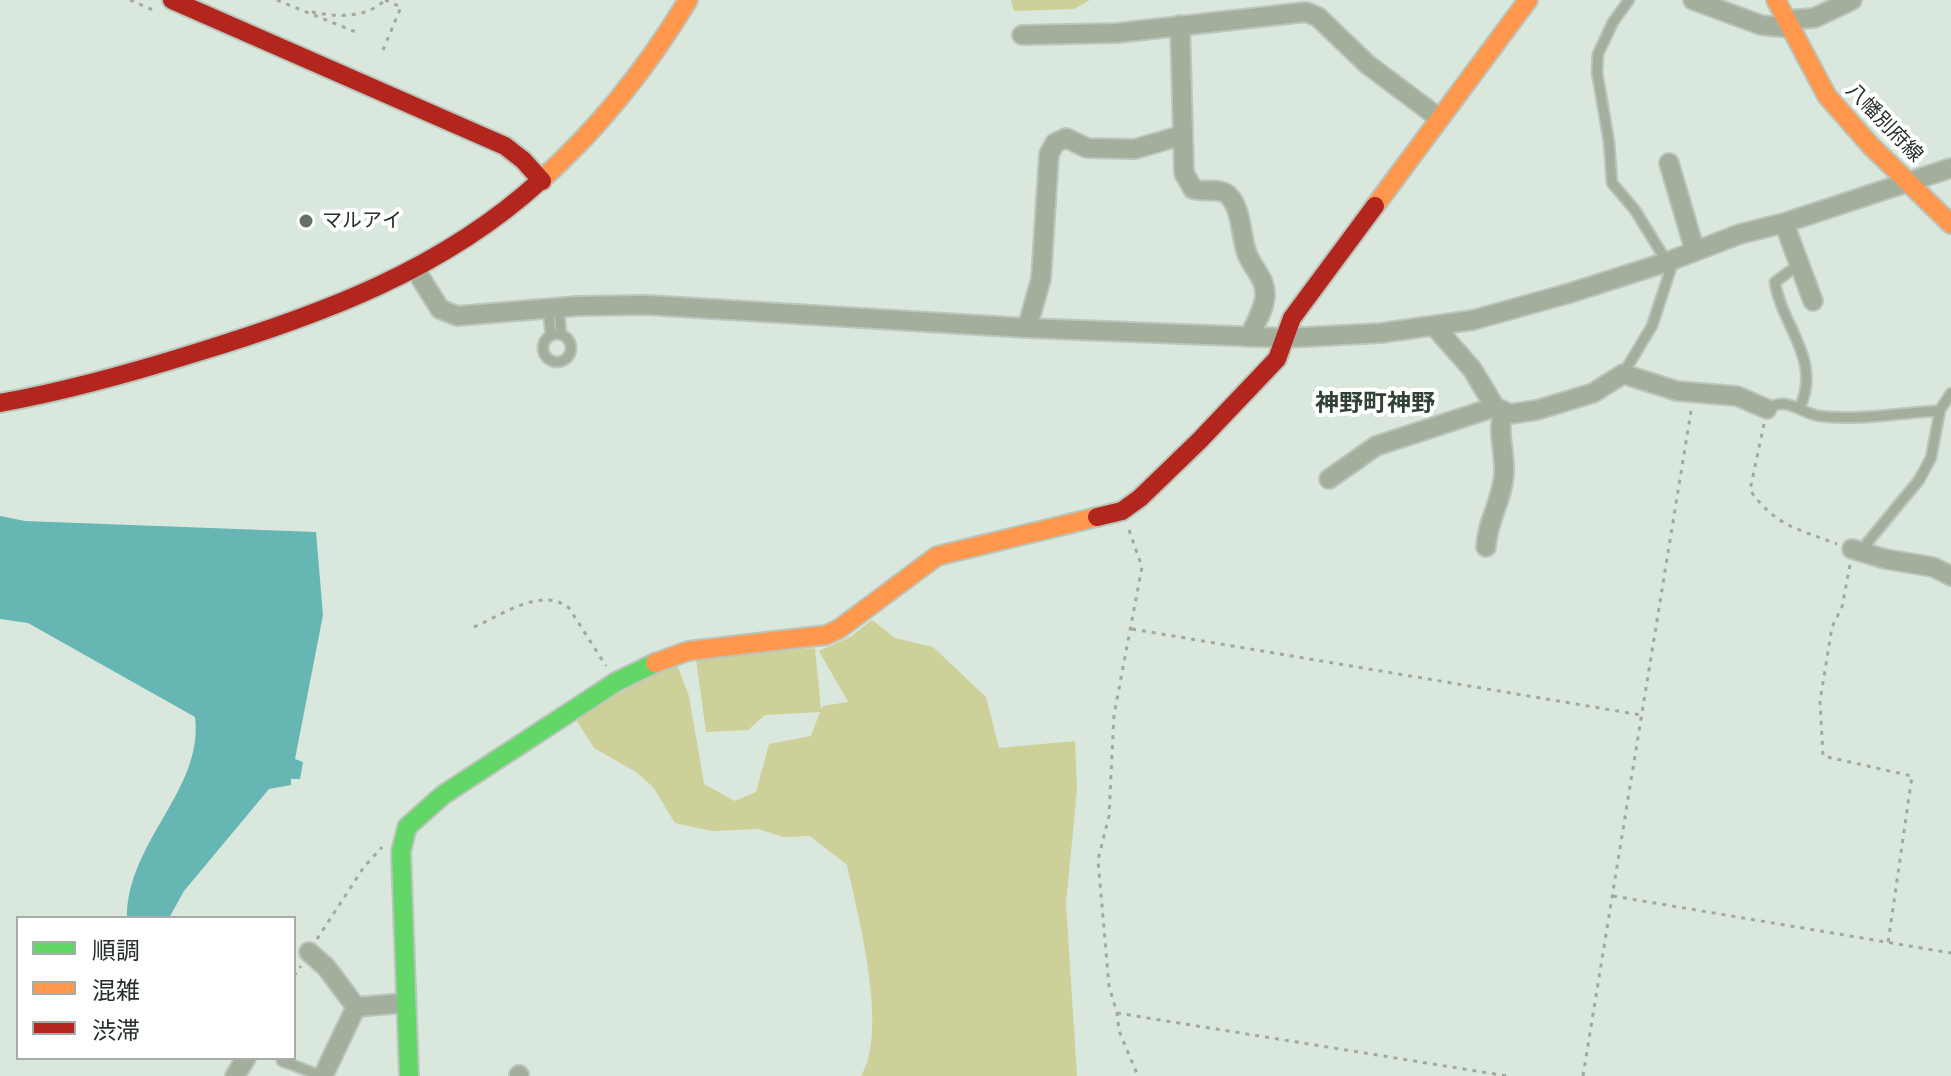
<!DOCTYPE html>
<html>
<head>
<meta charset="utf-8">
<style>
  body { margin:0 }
  #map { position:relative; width:1951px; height:1076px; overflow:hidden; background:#dae7dc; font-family:"Fira Sans","Noto Sans JP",sans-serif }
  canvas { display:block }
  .legend { position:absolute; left:16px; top:916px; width:280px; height:144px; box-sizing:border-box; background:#fff; border:2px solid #a8aca9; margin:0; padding:10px 14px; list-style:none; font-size:24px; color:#262f28 }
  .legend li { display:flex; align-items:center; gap:16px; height:40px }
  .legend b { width:40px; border:2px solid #a8aca9 }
</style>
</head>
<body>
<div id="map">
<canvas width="1951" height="1076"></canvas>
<ul class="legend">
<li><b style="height:10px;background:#63d668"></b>順調</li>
<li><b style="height:10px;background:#ff974d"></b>混雑</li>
<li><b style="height:10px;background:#b3261e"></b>渋滞</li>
</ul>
</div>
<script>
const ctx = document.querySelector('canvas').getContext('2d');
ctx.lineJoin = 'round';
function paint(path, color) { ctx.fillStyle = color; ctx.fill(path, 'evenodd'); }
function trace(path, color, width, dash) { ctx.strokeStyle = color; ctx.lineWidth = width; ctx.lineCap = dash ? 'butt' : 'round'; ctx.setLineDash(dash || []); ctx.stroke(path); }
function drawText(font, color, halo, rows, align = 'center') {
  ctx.font = font + ' "Fira Sans","Noto Sans JP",sans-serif'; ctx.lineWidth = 8; ctx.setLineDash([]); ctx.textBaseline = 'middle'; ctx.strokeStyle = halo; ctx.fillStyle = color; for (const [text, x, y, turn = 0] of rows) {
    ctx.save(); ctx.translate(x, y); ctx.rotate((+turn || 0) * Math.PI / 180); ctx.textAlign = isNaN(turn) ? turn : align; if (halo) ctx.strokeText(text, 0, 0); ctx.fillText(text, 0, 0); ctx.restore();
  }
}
paint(new Path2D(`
  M1011 0H1090L1074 9 1014 11Z
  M872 620 895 638 933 647 986 697 999 748 1075 741 1077 790 1066 903 1077 1076H861C889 1030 858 916 847 865L810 836 784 837 758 829 712 831 675 823 653 787 636 772 594 748 575 718 676 662 689 696 704 784 735 801 756 792 769 744 811 736 820 712 765 715 748 730 706 732 696 659 815 648 821 710 823 706 848 702 819 651 850 637Z`), '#cdd098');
paint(new Path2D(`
  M0 516 25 521 316 532 323 615 295 759 303 762 300 779H291V785L269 789 184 891 169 918H127C127 841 204 790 195 717L28 623 0 619Z`), '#66b6b4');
const lane = new Path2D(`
  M548 308 551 336
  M559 308 561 335
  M543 348a14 14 0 1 1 28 0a14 14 0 1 1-28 0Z
  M1623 374 1652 326 1672 265 1667 262 1635 210 1612 183 1609 142 1597 72 1598 54 1613 22 1629 0
  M1800 407C1822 359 1781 325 1775 282L1801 263
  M1767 409C1787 395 1803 415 1820 416 1858 421 1898 413 1935 411L1940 410 1951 393
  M1865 551 1867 543 1919 480 1931 458 1940 410
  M282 1061 322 1076`);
const street = new Path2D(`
  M1693 0 1761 25 1790 28
  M1786 20 1814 18 1852 0
  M1180 25 1184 173 1193 189C1206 193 1221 187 1229 196 1243 211 1240 238 1248 256 1254 270 1266 279 1265 296 1264 310 1255 324 1249 337
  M1022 35 1117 33 1306 12 1318 17 1367 64 1439 118
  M1669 163 1695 251
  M1784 223 1813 301
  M415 269 440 309 457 316 578 306 647 305 1027 328 1286 338 1381 333 1473 320 1570 293 1667 262 1740 234 1784 223 1951 168
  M1435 327 1472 369 1495 407 1510 414 1537 410 1593 393 1623 374 1677 391 1737 396 1767 409
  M1027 328 1041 279 1049 154 1055 143 1066 138 1087 148 1135 149 1183 135
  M1329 479 1376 446 1495 407
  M1486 547C1487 521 1503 499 1504 473 1505 450 1497 434 1503 411
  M1852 549 1885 559 1933 567 1951 576
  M309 952 326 967 356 1007
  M519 1075V1076
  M235 1076 246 1058
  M323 1076 356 1007 405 1003`);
const fast = new Path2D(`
  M409 1076 401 852 407 827 443 795 616 682 655 663`);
const slow = new Path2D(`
  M1776 0 1827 96 1871 146 1951 224
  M541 180C600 127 647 68 688 0
  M1375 206 1528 0
  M655 663 688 651 826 635 839 629 937 556 1097 517`);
const jam = new Path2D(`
  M172 0 505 146 523 160 542 181
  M0 403C66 391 131 373 195 353 320 315 443 270 541 180
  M1097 517 1122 511 1140 498 1200 440 1277 359 1292 318 1375 206`);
trace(lane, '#bac5bc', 13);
trace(street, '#bac5bc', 22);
trace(fast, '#bac5bc', 22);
trace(slow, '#bac5bc', 22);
trace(jam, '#bac5bc', 22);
trace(new Path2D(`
  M130 0 153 10
  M277 0 358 33
  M312 12C337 17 365 19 385 0
  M383 50 401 7 385 0
  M1764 424 1750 490C1775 526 1798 529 1837 544
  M1129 530 1142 567 1114 715 1109 816 1098 860 1109 986 1117 1013 1119 1031 1138 1076
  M1850 565 1842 607 1832 627 1820 701 1823 756 1912 776 1888 943
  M474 627C502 615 542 586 569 608L606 666
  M1132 629 1641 715
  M1613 896 1951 953
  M317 939 364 867 382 847
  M294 976 301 966
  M1117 1013 1507 1076
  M1583 1076 1691 411`), '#a0a99c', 3, [4, 6]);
trace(lane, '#a4ae9d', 9);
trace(street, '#a4ae9d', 18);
trace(fast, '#63d668', 18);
trace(slow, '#ff974d', 18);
trace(jam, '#b3261e', 18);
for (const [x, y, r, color] of [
  [306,221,8,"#656f67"]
]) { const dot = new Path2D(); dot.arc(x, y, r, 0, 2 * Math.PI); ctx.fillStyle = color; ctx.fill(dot); trace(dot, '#fff', 3); }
drawText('20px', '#262f28', '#fff', [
  ["八幡別府線",1884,123,46]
]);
drawText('20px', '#262f28', '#fff', [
  ["マルアイ",322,221]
], 'left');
drawText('bold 24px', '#304334', '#fff', [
  ["神野町神野",1375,404]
]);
</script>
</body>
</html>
